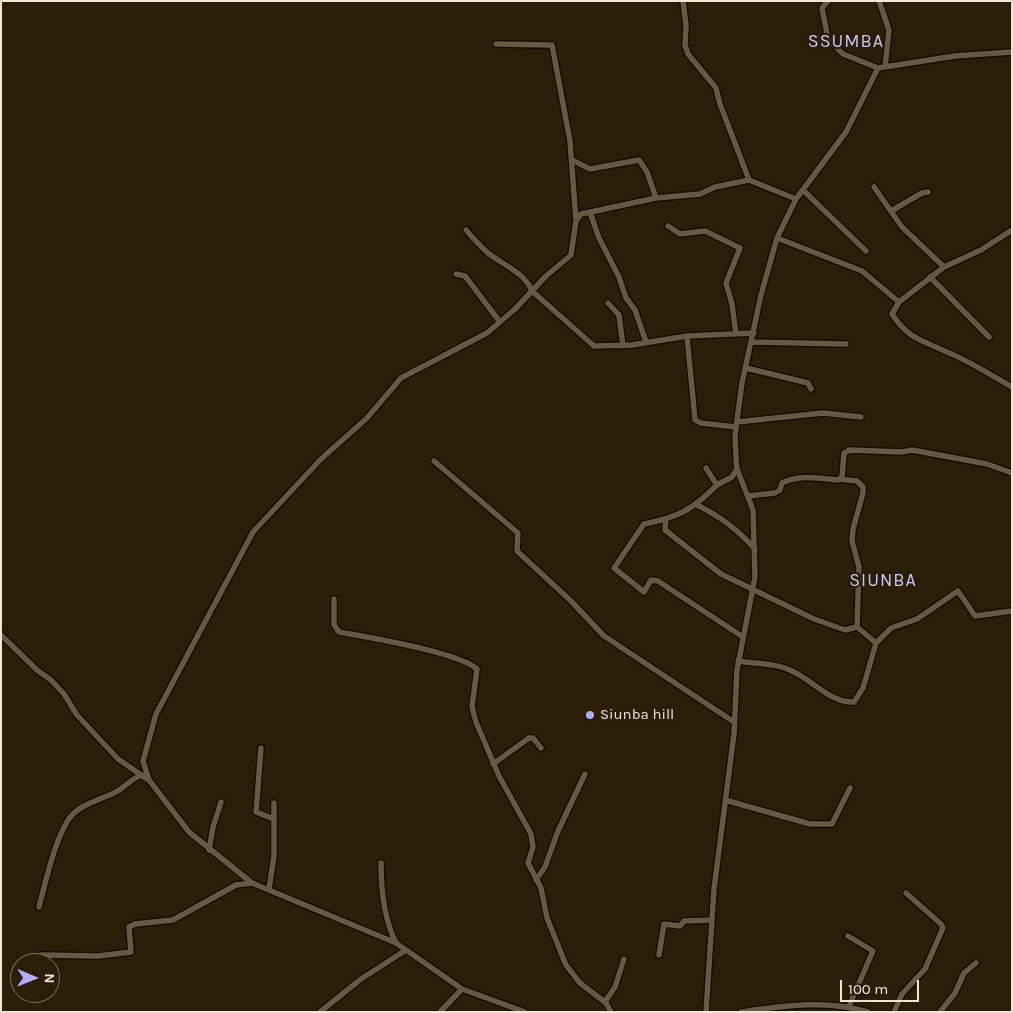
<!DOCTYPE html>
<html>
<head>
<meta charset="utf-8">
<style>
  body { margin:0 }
  #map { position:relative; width:1013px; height:1013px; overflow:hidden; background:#2b1d08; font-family:Karla,sans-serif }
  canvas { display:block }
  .frame { position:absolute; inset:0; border:2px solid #eee4d8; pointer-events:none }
  .north { position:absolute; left:10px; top:953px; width:50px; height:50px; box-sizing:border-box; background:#2b1d08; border:1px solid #796d5b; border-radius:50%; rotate:91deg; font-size:14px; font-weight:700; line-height:20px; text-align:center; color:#eee4d8 }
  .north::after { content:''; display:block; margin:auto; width:18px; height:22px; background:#afaefa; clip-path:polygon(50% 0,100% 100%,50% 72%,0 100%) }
  .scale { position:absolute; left:840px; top:980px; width:79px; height:22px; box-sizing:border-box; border:2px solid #eee4d8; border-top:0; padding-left:6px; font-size:15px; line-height:18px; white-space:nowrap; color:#eee4d8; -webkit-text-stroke:4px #2b1d08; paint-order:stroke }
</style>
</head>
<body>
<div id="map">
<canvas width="1013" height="1013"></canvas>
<div class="frame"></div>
<div class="north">N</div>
<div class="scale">100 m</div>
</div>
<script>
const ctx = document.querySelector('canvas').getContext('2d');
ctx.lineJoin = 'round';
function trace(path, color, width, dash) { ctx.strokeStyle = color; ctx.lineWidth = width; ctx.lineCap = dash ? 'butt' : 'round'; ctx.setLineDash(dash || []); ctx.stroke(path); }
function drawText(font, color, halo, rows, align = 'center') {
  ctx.font = font + ' Karla,sans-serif'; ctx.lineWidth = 4.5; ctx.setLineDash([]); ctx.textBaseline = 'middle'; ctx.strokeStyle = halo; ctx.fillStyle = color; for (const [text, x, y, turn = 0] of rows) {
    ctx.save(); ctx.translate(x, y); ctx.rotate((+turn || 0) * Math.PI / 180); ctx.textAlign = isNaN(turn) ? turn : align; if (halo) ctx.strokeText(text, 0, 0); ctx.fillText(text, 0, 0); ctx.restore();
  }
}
const minor = new Path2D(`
  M683 1 686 25 685 45 688 54 716 88 720 104 749 180 796 199
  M828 1 822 8 828 39 843 54 878 68 955 56 1012 52
  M879 1 889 30 885 67
  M496 44 552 45 570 141 576 221 571 255 546 276 515 309 487 333 401 378 367 418 321 459 253 532 156 714 143 761 149 780 189 832 252 883 396 943 462 989 525 1012
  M572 160 590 169 639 160 647 172 656 198
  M874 187 902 227 944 267
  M803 190 866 251
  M891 211 922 193 928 192
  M590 212 599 238 619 277 626 298 635 310 646 342
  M576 221 581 214 656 198 700 194 715 187 749 180
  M668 226 680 234 705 231 740 248 726 283 732 304 736 334
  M466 230C473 238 480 246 488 253 503 265 524 272 532 291L594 346 632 345 687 336 754 333
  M777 238 862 271 899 302 892 314C908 339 922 340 947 352 969 361 991 375 1012 387
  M456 274 465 276 500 322
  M930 277 989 337
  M899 302 944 267 981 250 1012 230
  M608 303 619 315 623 346
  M687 336 695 420 701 423 736 427
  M752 342 846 344
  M746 368 808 383 811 389
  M737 422 823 413 861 417
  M434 461 518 533 517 551 571 601 604 636 734 722
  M706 468 717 485 732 477 737 469
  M839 479 857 481 863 487V493L853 529 852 541 859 567 857 627
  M717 485C692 510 679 517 644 524L614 568 644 592 651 580 658 581 743 637
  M748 496 775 493 780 490 782 483C799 474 819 478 838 480L842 477 844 453 850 450 902 452 912 450 987 464 1012 473
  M697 505C721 517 737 529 755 549
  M666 519 665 530 721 574 814 619 845 630 857 627 876 643
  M334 599V625L339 632C368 637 459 652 477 669L472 707 476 722 499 776 531 834 533 847 528 863 541 888 547 918 566 965 580 983 606 1003 611 1012
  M1 635 37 670 51 680 64 694 77 715 118 759 147 779
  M738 661C756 664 776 663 792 671 814 681 830 703 854 702L863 688 876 643 891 628 917 619 958 591 975 616 1012 611
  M261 748 256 812 274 819
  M493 764 529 738H533L541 748
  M725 800 810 824H832L850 788
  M209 850 213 827 221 802
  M381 863C381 890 384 919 396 943
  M536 880 545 867 558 831 585 774
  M269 889 274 856V803
  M39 907C45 884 57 830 73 814 83 804 101 799 114 793 124 789 128 780 142 775
  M848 936 873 951 849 1006
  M41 955 98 956 131 952 129 927 135 924 173 920 236 885 252 883
  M659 955 664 924 680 926 684 921 712 920
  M605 1002 615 987 624 959
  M320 1012 361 979 406 950
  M440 1012 462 989
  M706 1012 714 889 734 734 737 670 755 577 753 510 737 469 736 458 735 435 742 383 761 295 777 238 796 199 846 132 878 68
  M741 1012C783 1006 826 999 868 1012
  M894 1012 902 994 925 969 943 928 941 924 906 893
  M940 1012 955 993 964 973 976 963`);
trace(minor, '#130700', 8);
trace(minor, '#685842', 5.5);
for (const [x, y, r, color] of [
  [590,715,5,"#afaefa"]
]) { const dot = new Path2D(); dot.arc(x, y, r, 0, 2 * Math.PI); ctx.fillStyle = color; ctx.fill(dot); trace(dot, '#2b1d08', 2); }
drawText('15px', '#eee4d8', '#2b1d08', [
  ["Siunba hill",600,715]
], 'left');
ctx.letterSpacing = '1px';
drawText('18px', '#c7c8f3', '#2b1d08', [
  ["SSUMBA",846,42],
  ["SIUNBA",883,581]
]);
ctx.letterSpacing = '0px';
</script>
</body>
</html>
